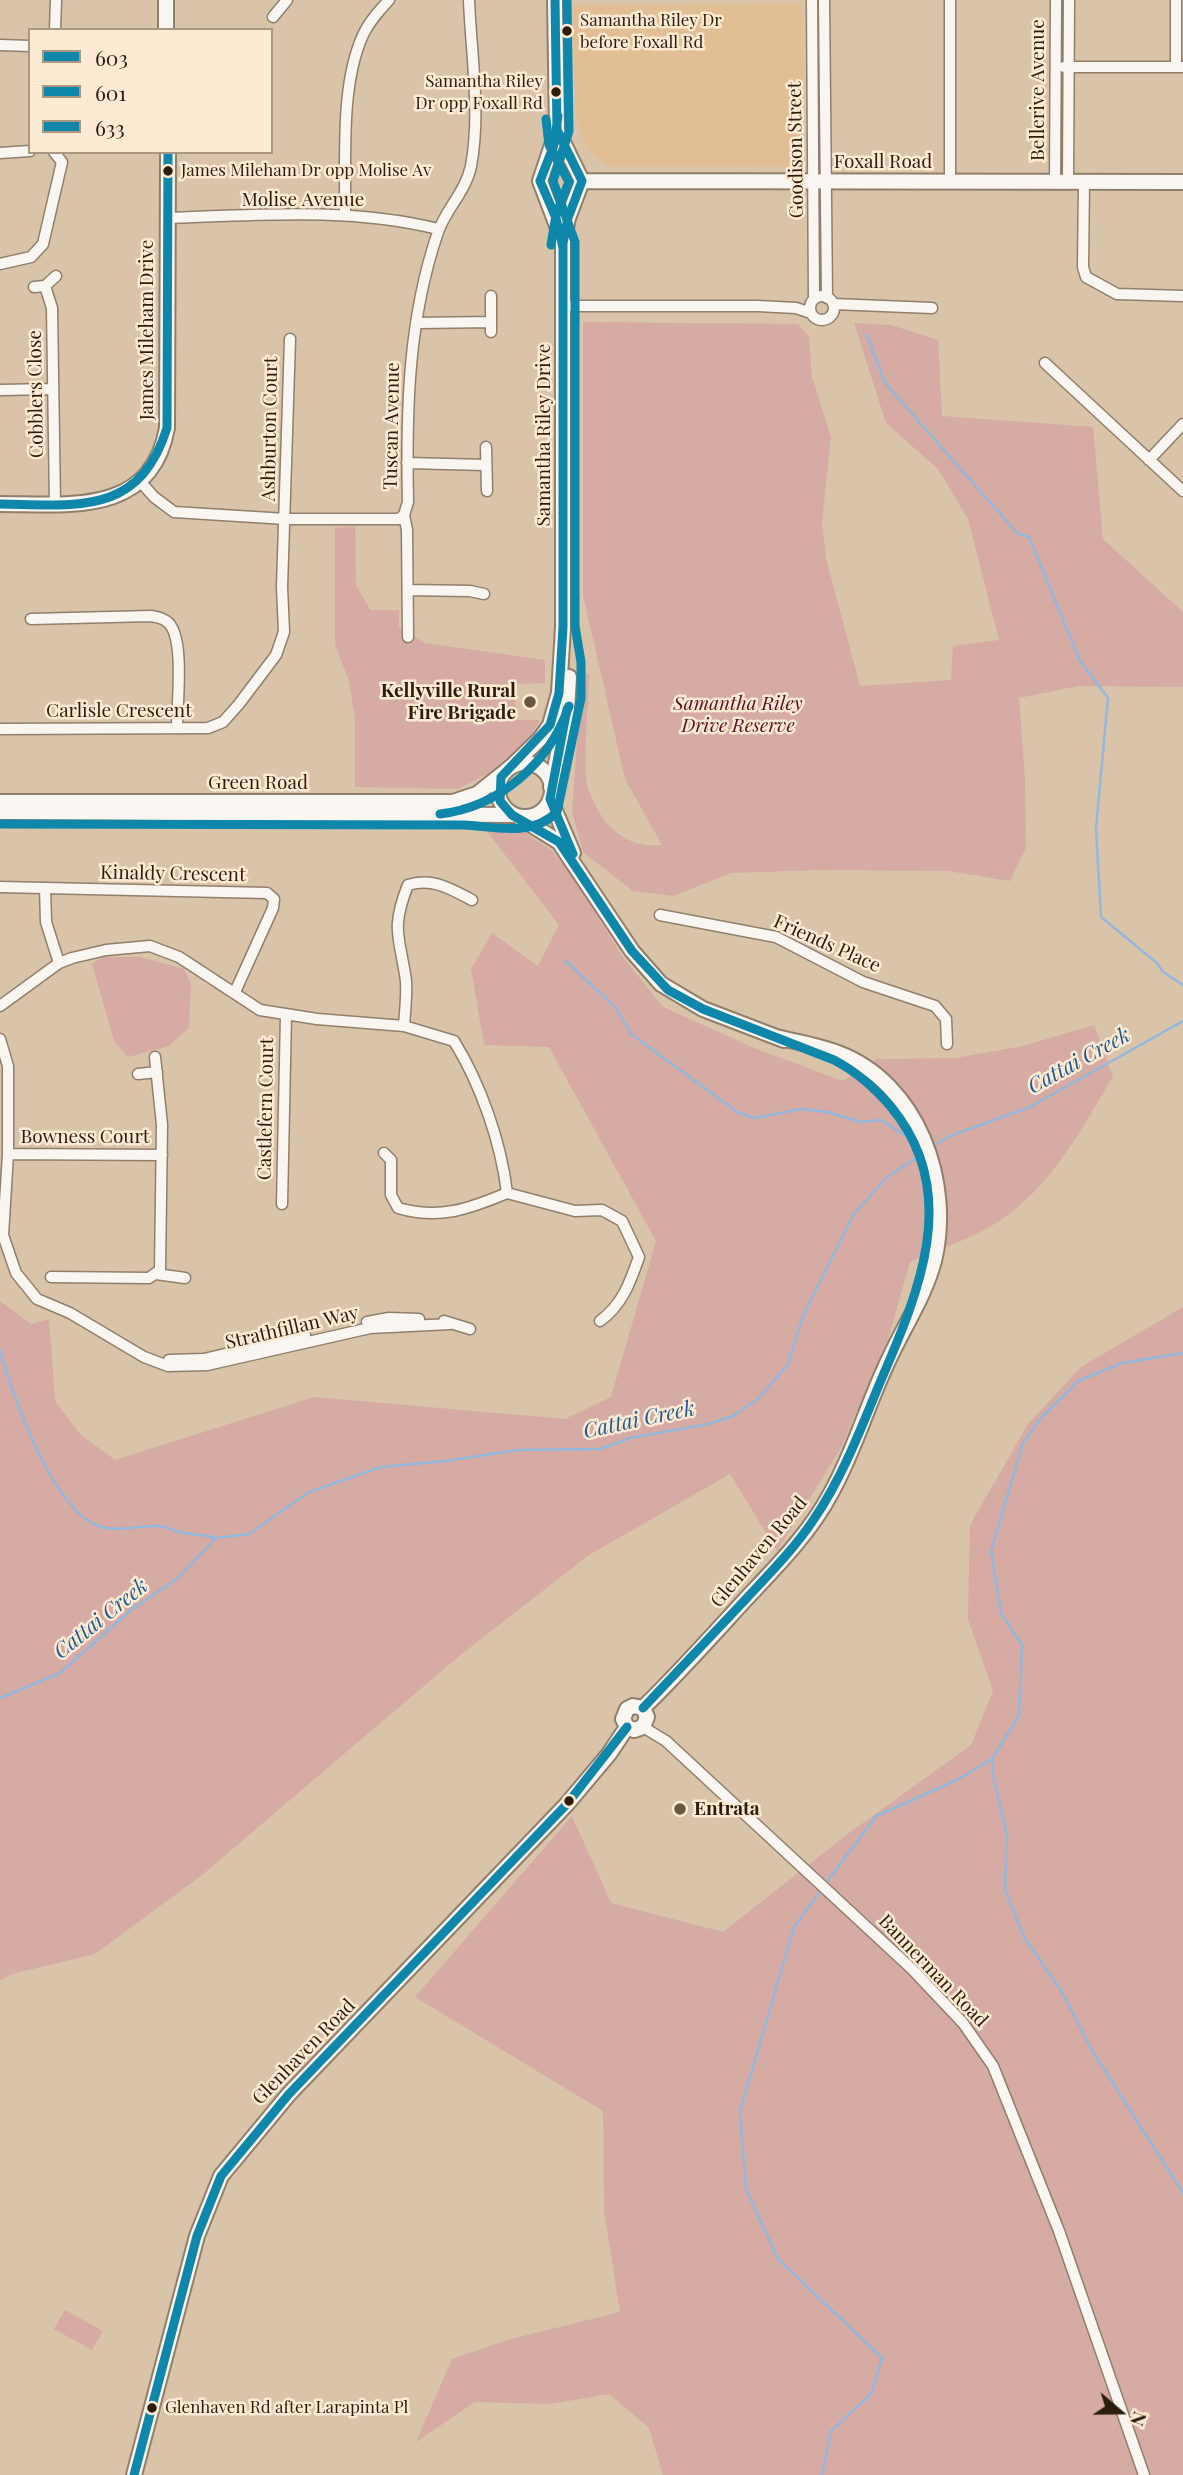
<!DOCTYPE html>
<html>
<head>
<meta charset="utf-8">
<style>
  body { margin:0 }
  #map { position:relative; width:1183px; height:2475px; overflow:hidden; background:#d9c3a9; font-family:"Playfair Display",serif }
  canvas { display:block }
  .legend { position:absolute; left:28px; top:28px; width:245px; height:126px; box-sizing:border-box; background:#fee9d2; border:2px solid #aa9782; margin:0; padding:9px 12px; list-style:none; font-size:21px; color:#2d1d0b }
  .legend li { display:flex; align-items:center; gap:14px; height:35px }
  .legend b { width:35px; border:2px solid #aa9782 }
  .north { position:absolute; left:1085px; top:2377px; width:70px; height:70px; -webkit-text-stroke:5px #fee9d2; paint-order:stroke; rotate:110deg; font-size:19px; font-weight:700; line-height:28px; text-align:center; color:#2d1d0b }
  .north::after { content:''; display:block; margin:auto; width:24px; height:32px; background:#2d1d0b; clip-path:polygon(50% 0,100% 100%,50% 72%,0 100%) }
</style>
</head>
<body>
<div id="map">
<canvas width="1183" height="2475"></canvas>
<ul class="legend">
<li><b style="height:9px;background:#0e87ab"></b>603</li>
<li><b style="height:9px;background:#0e87ab"></b>601</li>
<li><b style="height:9px;background:#0e87ab"></b>633</li>
</ul>
<div class="north">N</div>
</div>
<script>
const ctx = document.querySelector('canvas').getContext('2d');
ctx.lineJoin = 'round';
function paint(path, color) { ctx.fillStyle = color; ctx.fill(path, 'evenodd'); }
function trace(path, color, width, dash) { ctx.strokeStyle = color; ctx.lineWidth = width; ctx.lineCap = dash ? 'butt' : 'round'; ctx.setLineDash(dash || []); ctx.stroke(path); }
function drawText(font, color, halo, rows, align = 'center') {
  ctx.font = font + ' "Playfair Display",serif'; ctx.lineWidth = 5; ctx.setLineDash([]); ctx.textBaseline = 'middle'; ctx.strokeStyle = halo; ctx.fillStyle = color; for (const [text, x, y, turn = 0] of rows) {
    ctx.save(); ctx.translate(x, y); ctx.rotate((+turn || 0) * Math.PI / 180); ctx.textAlign = isNaN(turn) ? turn : align; if (halo) ctx.strokeText(text, 0, 0); ctx.fillText(text, 0, 0); ctx.restore();
  }
}
paint(new Path2D(`
  M802 4 803 161 797 167H608L587 148 576 118 573 5Z`), '#e2be95');
paint(new Path2D(`
  M583 322 798 324 809 336 812 377 831 437 822 522 826 558 860 686 951 680 953 646 999 640 968 519 938 469 886 423 854 323 891 325 938 340 942 416 1093 427 1103 539 1183 612V687L1078 686 1019 698 1025 780 1026 847 1010 881 948 871 822 870 731 873 673 896 633 891 583 852 572 812 582 672 589 674C589 697 582 772 588 788 600 824 624 849 662 845L625 779 583 595Z
  M355 526 356 585 370 610H399V627L425 643 545 660V683L515 684 516 720H540L524 750 503 760 493 771 458 789 355 787V718L349 681 335 645V528Z
  M497 823 523 831 551 850 571 874 622 956 663 1007 754 1048 843 1081 877 1059 955 1058 1023 1046 1094 1025 1113 1076C1082 1129 1051 1187 998 1222 972 1239 938 1249 910 1262L888 1339 841 1448 777 1551 730 1474 589 1555 459 1656 202 1875 95 1954 12 1974 0 1980V1301L31 1324 49 1319 55 1401 80 1434 115 1460 314 1397 565 1419 611 1397 656 1241 549 1047 484 1045 471 969 492 933 538 966 559 925 483 826Z
  M103 957H140L184 969 191 983 189 1028 169 1046 128 1057 114 1041 92 964Z
  M1183 1307V2475H663L649 2428 609 2394 550 2404 475 2402 416 2442 452 2359 507 2340 620 2312 604 2211 603 2111 415 1997 572 1816 611 1903 723 1932 849 1833 971 1745 993 1691 968 1619 970 1525 1028 1424 1081 1367Z
  M65 2310 103 2331 92 2350 54 2329Z`), '#d5aba4');
trace(new Path2D(`
  M867 335 885 383 1017 533 1029 537 1080 661 1108 698 1096 828 1101 917 1157 963 1163 972 1183 985
  M566 961 616 1008 631 1034 737 1112 755 1118 801 1109 827 1112 861 1122 881 1120 919 1145
  M930 1148 950 1136 1030 1107 1183 1021
  M0 1351C13 1395 53 1513 101 1527 119 1532 141 1525 159 1526 167 1526 172 1531 179 1532 192 1535 203 1534 216 1538
  M0 1698 60 1673 131 1610 178 1578 216 1538 249 1534 309 1492 381 1467 445 1461 518 1450 600 1449 630 1438 708 1424 733 1416 758 1399 788 1364 803 1316 854 1214 886 1178 922 1154
  M992 1759 993 1776 1007 1835 1005 1890 1024 1937 1062 1992 1091 2049 1183 2193
  M826 1883 876 1816 957 1780 992 1759 1019 1716 1022 1645 1001 1613 991 1551 1023 1443 1042 1417 1078 1381 1122 1363 1183 1353
  M822 2475 831 2431 871 2394 882 2358 778 2259 746 2189 740 2111 794 1927 822 1889`), '#94b8db', 2.5);
const street = new Path2D(`
  M812 0 814 299
  M824 0 827 298
  M273 17 287 0
  M55 30 56 0
  M0 45 30 46
  M1064 67H1183
  M1176 67V0
  M0 153 30 151
  M1055 181 1056 0
  M1068 181 1069 0
  M1084 181 1083 267 1086 277 1117 294 1183 296
  M950 182V0
  M345 214C346 160 340 85 363 35 369 22 379 11 389 0
  M167 218C257 215 350 207 438 229
  M0 264 31 257 43 244 62 162 54 152
  M45 286 52 308 55 504
  M34 287 45 286 56 276
  M491 296V332
  M810 308a12 12 0 1 1 24 0a12 12 0 1 1-24 0Z
  M833 304 932 308
  M563 306H758L796 308 811 313
  M417 323 491 322
  M1045 363 1183 491
  M0 390 52 389
  M486 447 487 491
  M1149 460 1183 424
  M407 463 485 465
  M139 480 154 497 174 512 286 519H399L404 515 408 502C406 411 408 319 438 232 446 209 466 191 471 166 481 113 471 53 469 0
  M404 515 407 530 408 637
  M408 590 470 591 484 594
  M31 619 151 616C158 617 167 619 171 626 184 646 177 704 177 728
  M0 729 208 728 223 722 239 704 276 655 284 632 282 587 290 339
  M0 887 267 893 274 899 273 908 235 992
  M45 888 46 922 59 963
  M660 915 776 937 863 982 935 1006 946 1019 947 1044
  M0 1006 59 963 72 958 106 950 150 946 179 957 260 1010 317 1019 404 1026 454 1041C481 1085 501 1142 507 1193
  M404 1026C405 1011 407 996 406 981 400 937 390 930 408 885 432 877 451 889 472 900
  M0 1039 8 1066V1154L3 1235 16 1273 37 1299 70 1313 144 1357 168 1366 207 1365 370 1328 450 1324
  M138 1074 157 1072
  M384 1153 391 1160V1195L398 1208C439 1220 469 1209 507 1193
  M8 1154 162 1155
  M507 1193 575 1211 602 1210 622 1221 639 1257C630 1283 622 1305 600 1321
  M282 1204 286 1015
  M156 1274 185 1278
  M51 1277 149 1278 160 1270 162 1125 155 1057
  M444 1321 470 1329
  M367 1322 389 1318 419 1319
  M169 1360 204 1359 305 1335
  M643 1727 666 1741 912 1969 963 2023 993 2066 1059 2231 1144 2475`);
const secondary = new Path2D(`
  M166 0V30
  M555 0 557 130 540 181 562 239
  M582 181 1183 182
  M0 504C67 504 151 517 167 428L168 152
  M498 790a27 27 0 1 1 54 0a27 27 0 1 1-54 0Z
  M511 767 540 739 550 725 559 693 563 627V243L568 218 582 181 557 130
  M551 787 567 711 569 677
  M550 799 573 853
  M0 802H453L477 794 506 771
  M0 812 512 815
  M519 817 559 842 632 951 661 984 703 1009 784 1040
  M643 1708C678 1674 711 1637 745 1600 776 1567 810 1533 831 1493 855 1450 868 1402 890 1357 905 1325 925 1295 934 1261 953 1182 918 1083 838 1053 818 1045 796 1042 776 1037
  M627 1727 634 1730 643 1727 647 1717 643 1708
  M627 1727 623 1719 627 1709 633 1706 643 1708
  M134 2475 197 2236 221 2176 289 2094 567 1804 609 1754 627 1727`);
trace(street, '#907f6b', 13);
trace(secondary, '#907f6b', 18);
trace(street, '#f9f6f2', 10);
trace(secondary, '#f9f6f2', 14);
trace(new Path2D(`
  M555 0 557 130 582 181 568 218 563 243V627L559 693 550 725 501 777 500 801 512 815 559 842 632 951 668 990 703 1009 834 1060C857 1072 874 1087 891 1107 963 1193 918 1294 879 1385 860 1431 842 1478 814 1519 795 1548 769 1574 745 1600 711 1636 677 1672 643 1708
  M558 116 554 145 540 181 556 218 563 248
  M567 709 550 799 573 854
  M134 2475 197 2236 221 2176 289 2094 567 1804 627 1727`), '#0e87ab', 9);
trace(new Path2D(`
  M546 119 549 145 569 182 556 215 551 245
  M440 814C500 807 550 762 569 706
  M0 824 464 825C496 827 532 837 557 812L581 698V662L575 626V242L553 181 569 131 567 0`), '#0e87ab', 9);
trace(new Path2D(`
  M0 504C78 505 139 516 167 428L168 152`), '#0e87ab', 9);
for (const [x, y, r, color] of [
  [567,31,6,"#2d1d0b"],
  [556,92,6,"#2d1d0b"],
  [168,171,6,"#2d1d0b"],
  [530,702,7,"#695742"],
  [569,1801,6,"#2d1d0b"],
  [680,1809,7,"#695742"],
  [152,2408,6,"#2d1d0b"]
]) { const dot = new Path2D(); dot.arc(x, y, r, 0, 2 * Math.PI); ctx.fillStyle = color; ctx.fill(dot); trace(dot, '#fee9d2', 2.5); }
drawText('17px', '#2d1d0b', '#fee9d2', [
  ["Samantha Riley Dr",580,21],
  ["before Foxall Rd",580,43],
  ["Samantha Riley",543,82,"right"],
  ["Dr opp Foxall Rd",543,104,"right"],
  ["James Mileham Dr opp Molise Av",181,171],
  ["Glenhaven Rd after Larapinta Pl",165,2408]
], 'left');
drawText('19px', '#2d1d0b', '#fee9d2', [
  ["Bellerive Avenue",1038,90,-90],
  ["Goodison Street",796,150,-91],
  ["Foxall Road",883,162],
  ["Molise Avenue",303,200],
  ["James Mileham Drive",147,330,-90],
  ["Cobblers Close",36,394,-91],
  ["Tuscan Avenue",392,426,-89],
  ["Ashburton Court",270,429,-89],
  ["Samantha Riley Drive",544,435,-90],
  ["Carlisle Crescent",119,711],
  ["Green Road",258,783],
  ["Kinaldy Crescent",173,874,1],
  ["Friends Place",827,944,24],
  ["Castlefern Court",266,1109,-89],
  ["Bowness Court",85,1137],
  ["Strathfillan Way",292,1328,-13],
  ["Glenhaven Road",759,1552,-50],
  ["Bannerman Road",933,1971,46],
  ["Glenhaven Road",304,2052,-46]
]);
drawText('bold 19px', '#2d1d0b', '#fee9d2', [
  ["Kellyville Rural",516,691],
  ["Fire Brigade",516,713],
  ["Entrata",694,1809,"left"]
], 'right');
drawText('italic 19px', '#5d0d25', '#fee9d2', [
  ["Samantha Riley",738,704],
  ["Drive Reserve",738,726]
]);
drawText('italic 21px', '#1b5a93', '#fee9d2', [
  ["Cattai Creek",1079,1061,-29],
  ["Cattai Creek",639,1420,-12],
  ["Cattai Creek",101,1619,-39]
]);
</script>
</body>
</html>
